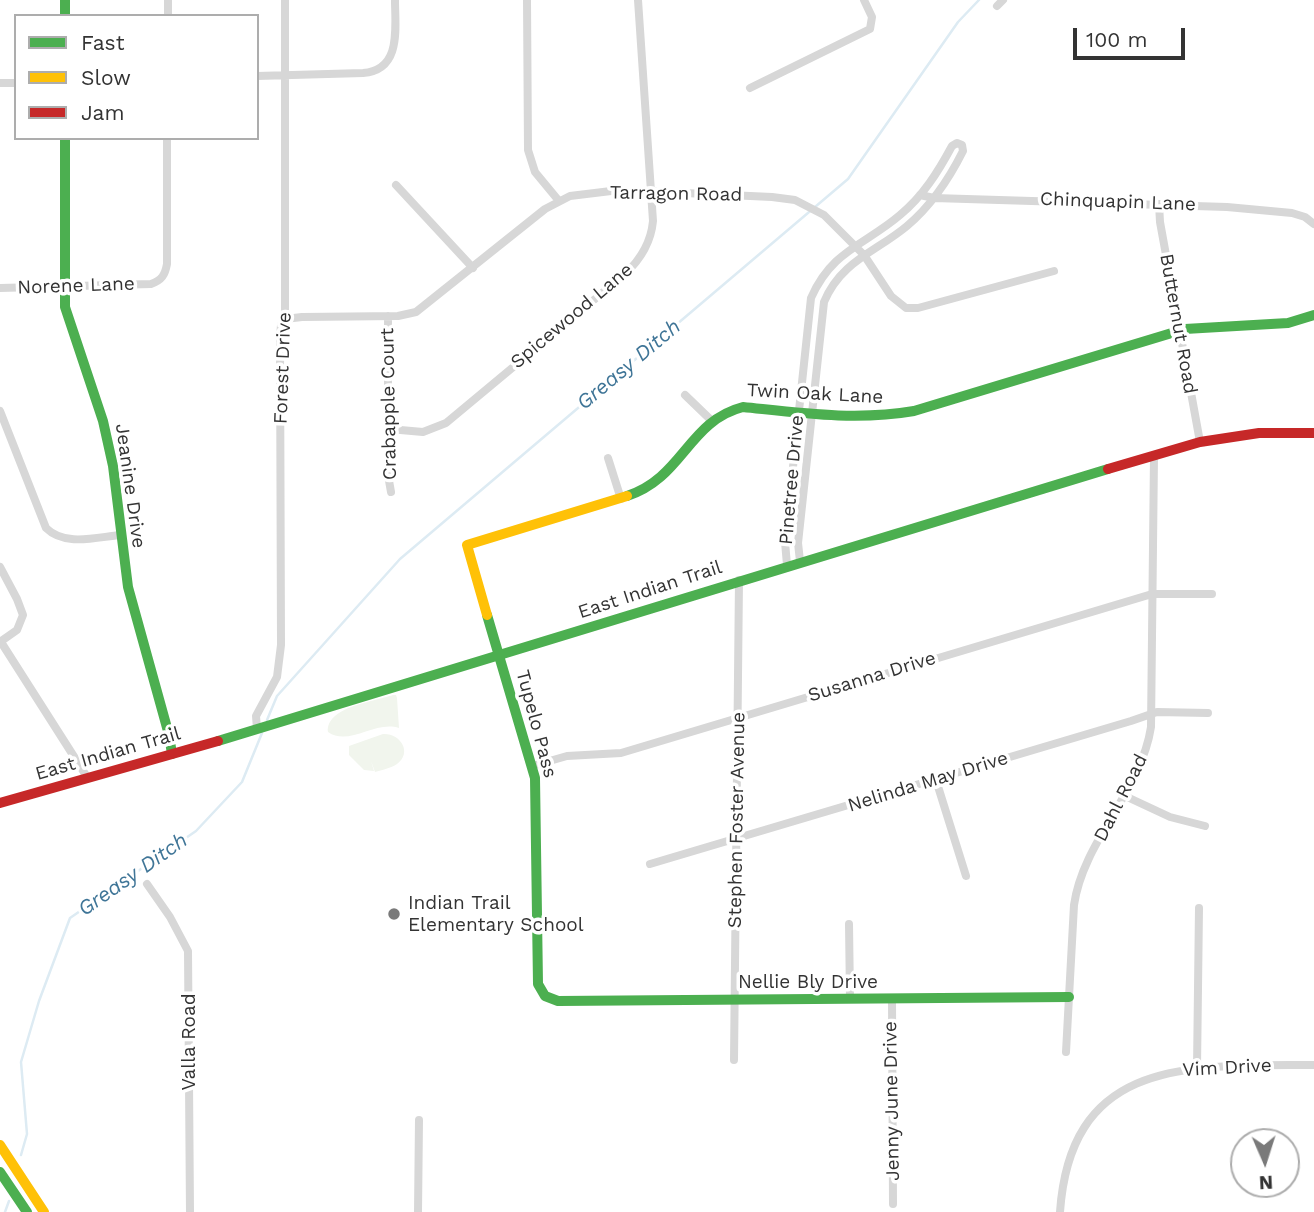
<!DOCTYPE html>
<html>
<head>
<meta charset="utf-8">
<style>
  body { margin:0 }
  #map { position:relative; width:1314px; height:1212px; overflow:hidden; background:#fff; font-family:"Work Sans",sans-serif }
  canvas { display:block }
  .legend { position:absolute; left:14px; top:14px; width:245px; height:126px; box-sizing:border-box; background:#fff; border:2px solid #adadad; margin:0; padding:9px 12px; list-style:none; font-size:21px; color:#333 }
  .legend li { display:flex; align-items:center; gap:14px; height:35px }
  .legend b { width:35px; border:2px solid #adadad }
  .north { position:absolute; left:1230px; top:1128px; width:70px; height:70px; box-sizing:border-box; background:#fff; border:2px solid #adadad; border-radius:50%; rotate:177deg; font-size:19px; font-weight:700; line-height:28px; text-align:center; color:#333 }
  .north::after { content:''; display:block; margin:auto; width:24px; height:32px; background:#7a7a7a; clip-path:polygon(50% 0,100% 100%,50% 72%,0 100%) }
  .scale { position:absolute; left:1073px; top:28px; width:112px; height:32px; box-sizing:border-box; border:4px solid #333; border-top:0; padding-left:9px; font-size:21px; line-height:24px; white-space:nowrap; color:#333; -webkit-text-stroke:5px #fff; paint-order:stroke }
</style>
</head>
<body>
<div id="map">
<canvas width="1314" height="1212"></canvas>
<ul class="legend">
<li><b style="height:9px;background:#4caf50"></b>Fast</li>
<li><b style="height:9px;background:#ffc107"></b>Slow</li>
<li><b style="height:9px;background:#c62828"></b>Jam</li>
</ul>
<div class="north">N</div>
<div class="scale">100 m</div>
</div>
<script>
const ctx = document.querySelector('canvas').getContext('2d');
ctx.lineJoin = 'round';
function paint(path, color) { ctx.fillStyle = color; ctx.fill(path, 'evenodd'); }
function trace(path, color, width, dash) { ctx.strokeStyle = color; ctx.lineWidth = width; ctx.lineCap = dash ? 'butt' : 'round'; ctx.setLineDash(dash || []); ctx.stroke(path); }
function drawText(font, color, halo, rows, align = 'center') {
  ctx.font = font + ' "Work Sans",sans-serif'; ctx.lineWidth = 7; ctx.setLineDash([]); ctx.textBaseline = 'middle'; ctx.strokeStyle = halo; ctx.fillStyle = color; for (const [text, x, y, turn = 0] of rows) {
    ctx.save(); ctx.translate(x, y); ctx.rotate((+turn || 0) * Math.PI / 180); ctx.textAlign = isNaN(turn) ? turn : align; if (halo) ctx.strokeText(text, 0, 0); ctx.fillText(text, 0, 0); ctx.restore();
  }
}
paint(new Path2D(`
  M393 695H396L397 698 399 728C375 720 349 747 328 732 326 707 372 702 393 695Z
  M383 734C400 733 413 752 397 764 391 768 382 770 375 772L371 761 374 771 364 770 349 755V746Z`), '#f1f5ed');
trace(new Path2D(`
  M267 720 277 696 400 559 848 179 958 22 979 0
  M21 1155 27 1134 21 1062 39 1001 70 918 196 831 242 782 262 733
  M5 1212 9 1201`), '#ddebf3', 2.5);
trace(new Path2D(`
  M527 0 528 150 535 172 559 201
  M997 6 1003 0
  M168 16V0
  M257 76 363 73C402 70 395 28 395 0
  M0 83H16
  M750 88 870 29 872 17 864 0
  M396 185 473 268
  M920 195 934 198 1227 207 1292 213 1305 217 1314 224
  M1159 204 1160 222 1200 442
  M0 288 151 284C162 280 165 275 167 264V138
  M388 316V475L391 492
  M285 319 302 317 398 316 416 312 545 209 570 196 611 191H641L772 197 795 200 824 215 864 255 891 296 906 308H918L1054 271
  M685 395 712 421
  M0 411 46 528C65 547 97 537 120 535
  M389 429 423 432 446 423 625 274C641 259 651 243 653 221L638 0
  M608 458 621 499
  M787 565 785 542 811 298C832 250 865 245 900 215 923 196 938 172 952 146L957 143 962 145 963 151C949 179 932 205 907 226 876 252 841 261 824 302L798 543 800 561
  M0 567 17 599 23 615 17 630 0 642
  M1 642 87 777
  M257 729 256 716 277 677 281 645 280 337 281 325 285 319V0
  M532 766 567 756 621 753 1152 594H1212
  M936 780 966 876
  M1125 796 1170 817 1205 826
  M650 864 1131 721 1157 712 1208 713
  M147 884 170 917 188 951 190 1212
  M849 924 850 998
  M892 999 893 1204
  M1066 1052 1074 905C1083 841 1141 792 1151 727L1154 456
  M734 1060 739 580
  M1197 1068 1199 908
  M418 1212 419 1120
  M1060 1212C1071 1055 1193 1066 1314 1065`), '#d7d7d7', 8);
trace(new Path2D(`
  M65 0V16
  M65 138V307L103 421 113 466 128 587 169 735 172 754
  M627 496C683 478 688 421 743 407 801 413 856 421 914 411L1185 329 1288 323 1314 315
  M487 615 535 778 538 984 545 996 558 1001 1069 997
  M218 741C515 652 811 558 1108 469
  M0 1172 27 1212`), '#4caf50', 10);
trace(new Path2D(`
  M487 615 467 545 627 496
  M0 1145 44 1212`), '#ffc107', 10);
trace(new Path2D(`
  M1108 469 1200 442 1259 433H1314
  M0 803 218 741`), '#c62828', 10);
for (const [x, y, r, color] of [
  [394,914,7,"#7a7a7a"]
]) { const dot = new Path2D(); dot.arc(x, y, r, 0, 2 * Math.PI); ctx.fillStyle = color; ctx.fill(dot); trace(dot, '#fff', 2.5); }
drawText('19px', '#333', '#fff', [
  ["Tarragon Road",676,194,1],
  ["Chinquapin Lane",1118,202,2],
  ["Norene Lane",76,286,-2],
  ["Spicewood Lane",572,316,-40],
  ["Butternut Road",1178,324,80],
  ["Forest Drive",283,368,-88],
  ["Twin Oak Lane",815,394,3],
  ["Crabapple Court",389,404,-91],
  ["Pinetree Drive",792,480,-85],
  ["Jeanine Drive",130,486,82],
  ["East Indian Trail",650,590,-18],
  ["Susanna Drive",872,677,-17],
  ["Tupelo Pass",536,724,75],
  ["East Indian Trail",108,754,-16],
  ["Nelinda May Drive",928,782,-17],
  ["Dahl Road",1121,798,-63],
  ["Stephen Foster Avenue",737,820,-89],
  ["Nellie Bly Drive",808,982],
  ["Valla Road",189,1042,-90],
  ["Vim Drive",1227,1068,-3],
  ["Jenny June Drive",892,1101,-91]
]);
drawText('19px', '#333', '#fff', [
  ["Indian Trail",408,903],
  ["Elementary School",408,925]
], 'left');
drawText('italic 21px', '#3f7597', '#fff', [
  ["Greasy Ditch",629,365,-40],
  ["Greasy Ditch",133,875,-35]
]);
</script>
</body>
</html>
